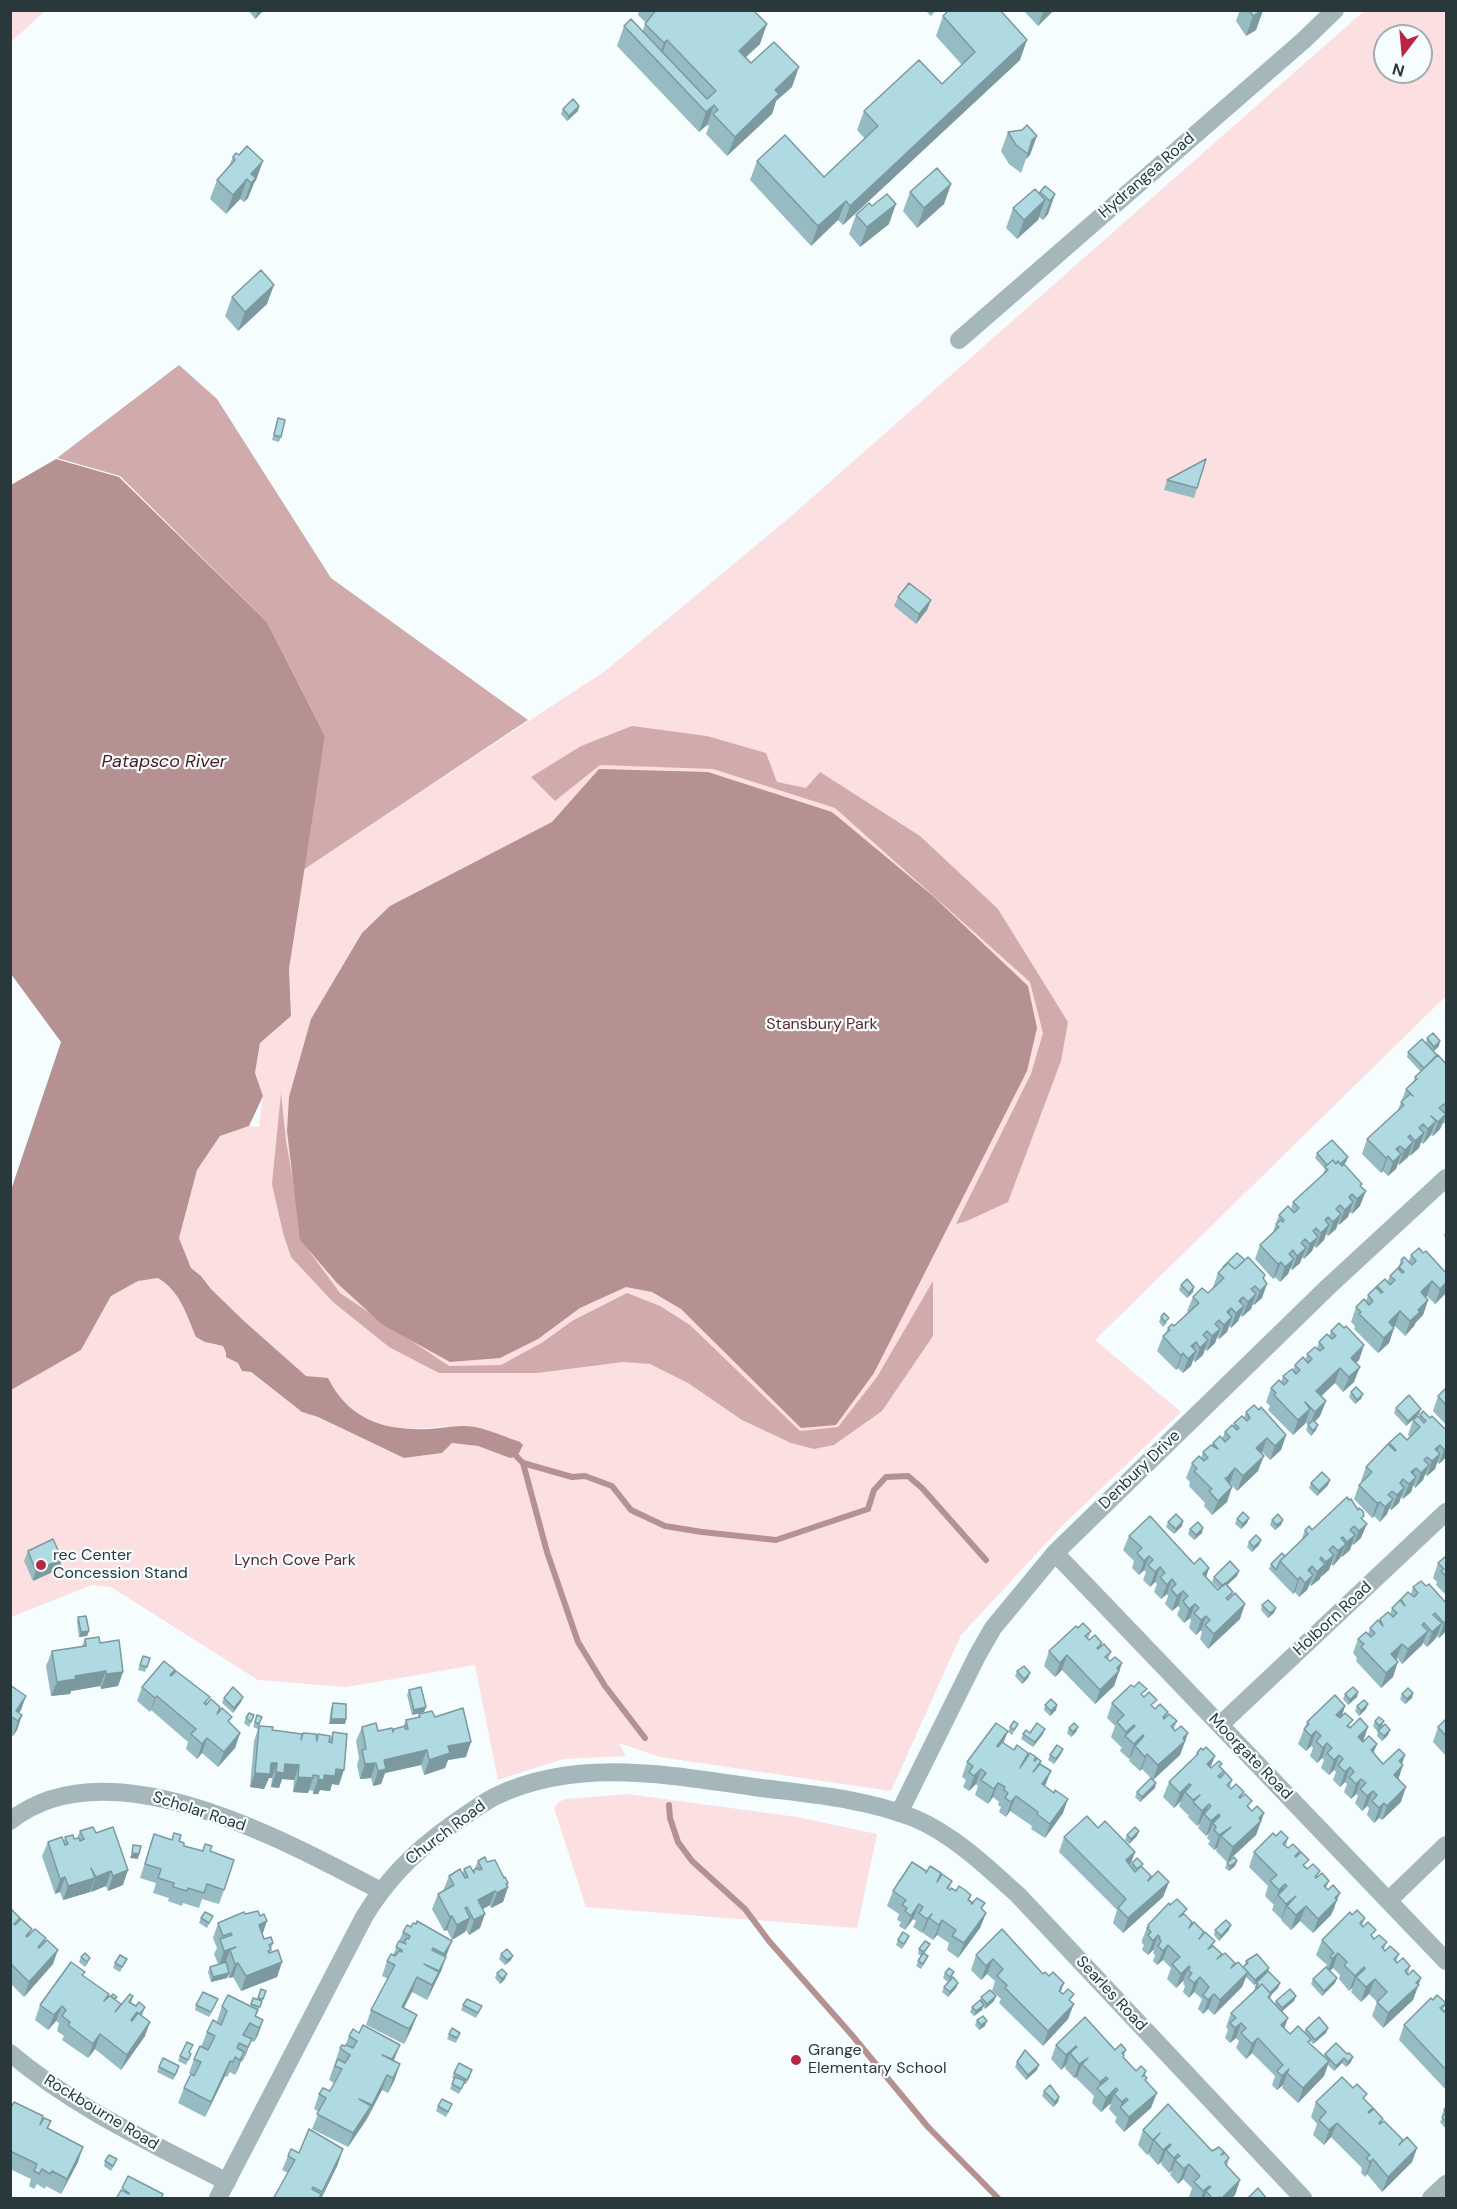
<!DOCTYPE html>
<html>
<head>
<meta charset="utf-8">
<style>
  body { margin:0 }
  #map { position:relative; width:1457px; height:2209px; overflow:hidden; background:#f5fdfe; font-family:"DM Sans",sans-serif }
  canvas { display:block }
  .frame { position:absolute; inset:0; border:12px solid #28383b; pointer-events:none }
  .north { position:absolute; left:1373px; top:24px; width:60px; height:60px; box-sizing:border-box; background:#f5fdfe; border:2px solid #a3aeb0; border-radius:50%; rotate:196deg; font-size:16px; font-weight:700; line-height:24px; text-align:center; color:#28383b }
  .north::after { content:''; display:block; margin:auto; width:21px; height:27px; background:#b72544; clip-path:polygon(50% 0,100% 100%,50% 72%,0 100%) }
</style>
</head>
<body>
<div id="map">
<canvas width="1457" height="2209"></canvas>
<div class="frame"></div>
<div class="north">N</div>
</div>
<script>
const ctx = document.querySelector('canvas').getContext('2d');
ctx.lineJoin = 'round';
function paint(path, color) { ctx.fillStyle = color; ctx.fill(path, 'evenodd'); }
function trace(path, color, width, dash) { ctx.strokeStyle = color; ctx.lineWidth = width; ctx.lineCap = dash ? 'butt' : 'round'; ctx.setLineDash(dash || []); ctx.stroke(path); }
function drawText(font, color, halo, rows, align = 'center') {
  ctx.font = font + ' "DM Sans",sans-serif'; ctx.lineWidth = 4.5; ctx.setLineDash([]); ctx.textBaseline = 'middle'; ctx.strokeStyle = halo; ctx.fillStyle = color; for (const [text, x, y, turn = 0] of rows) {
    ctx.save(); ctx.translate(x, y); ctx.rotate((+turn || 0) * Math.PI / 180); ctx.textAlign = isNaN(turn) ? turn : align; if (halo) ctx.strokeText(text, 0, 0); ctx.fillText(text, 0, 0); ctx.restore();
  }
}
paint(new Path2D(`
  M11 10H45V11L11 42Z
  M1364 11H1446V996L1095 1340 1181 1412 1062 1526 961 1635 891 1791 660 1757 619 1743 626 1756 563 1759 498 1780 475 1665 346 1687 258 1680 111 1587 92 1585 11 1617V1390L81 1350 111 1296 138 1281 158 1278 169 1285 184 1304 191 1325 205 1342 223 1346 226 1353 238 1363 302 1412 317 1417 404 1458 442 1453 452 1443 478 1446 510 1458 447 1426 431 1428 396 1429 366 1419 350 1408 336 1394 328 1379 306 1376 244 1321 211 1289 201 1276 191 1268 179 1238 197 1170 220 1136 249 1126 259 1127 263 1096 255 1073 260 1043 291 1015 289 969 302 870 605 671 789 518ZM1385 36H1421V72H1385Z
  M627 1794 797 1817 877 1834 857 1928 586 1907 554 1808 559 1802 565 1799Z`), '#fcdfe0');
paint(new Path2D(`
  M179 365 217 399 331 578 528 720 303 870 325 736 267 622 120 476 57 458Z
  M632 726 707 736 766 753 777 782 806 788 820 772 920 836 998 909 1068 1022 1061 1061 1008 1202 967 1221 956 1224 1031 1074 1043 1033 1030 982 835 808 713 769 600 765 555 801 531 777 581 746Z
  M281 1093 286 1141 304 1244 340 1293 449 1366 501 1365 543 1342 572 1321 627 1293 660 1306 690 1325 800 1431 838 1427 877 1377 933 1281V1336L882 1411 834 1445 814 1449 791 1443 742 1420 688 1383 650 1364 623 1362 537 1373H439L389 1347 333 1302 291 1257 283 1233 272 1184Z`), '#d1abac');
paint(new Path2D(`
  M56 459 119 477 267 622 325 736 289 969 291 1016 260 1043 255 1073 263 1096 249 1126 220 1136 197 1170 179 1238 191 1268 201 1276 211 1289 244 1321 306 1376 328 1378C349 1420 385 1431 429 1429 445 1428 459 1424 475 1427 490 1430 505 1437 520 1442L523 1445 517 1457 510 1458 478 1446 452 1443 442 1453 404 1458 318 1417 302 1412 251 1372 242 1371 238 1363 226 1357V1353L223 1346 205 1342 196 1337C186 1314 181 1292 158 1278L138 1281 111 1296 81 1350 11 1390V1190L61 1042 11 974V485Z
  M599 769 708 772 832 812 933 896 1028 986 1037 1028 1027 1071 874 1373 836 1425 801 1428 681 1309 652 1292 626 1287 580 1308 538 1339 500 1358 450 1362 383 1325 337 1283 300 1240 287 1131 289 1097 311 1019 362 933 390 906 552 822Z`), '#b69192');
trace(new Path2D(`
  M517 1457 523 1463 547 1552 578 1642 605 1686 645 1738
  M523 1463 572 1477 585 1476 612 1486 631 1510 665 1526 702 1532 776 1540 868 1509 874 1490 886 1477 908 1476 922 1488 986 1560
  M669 1805 670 1818 678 1842 692 1861 745 1909 769 1941 851 2034 928 2127 998 2198`), '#b69192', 6);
trace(new Path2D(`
  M959 340 1304 40 1335 10
  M1055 1553 1446 1961
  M1220 1725 1446 1512
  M899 1813 977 1656 993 1628 1055 1553 1328 1287 1446 1178
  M10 1821C109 1742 287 1842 381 1891
  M1389 1900 1446 1845
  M10 2053C75 2108 152 2143 227 2182
  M218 2198 364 1917C386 1880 415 1851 450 1826 465 1816 480 1804 496 1796 577 1757 669 1775 754 1787 807 1794 864 1798 914 1818 954 1835 987 1867 1019 1896L1303 2198
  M1431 2198 1446 2184`), '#a5b7ba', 18);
paint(new Path2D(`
  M248 10H264L255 19Z
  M639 10H755L760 44 746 57 751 63 792 87 776 101 772 114 727 156 706 134 709 126 707 125 699 132 617 46 624 26 642 31 646 23 638 15Z
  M925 10H936L931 16Z
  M1023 10H1054L1038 26Z
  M1240 10H1263L1256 30 1246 36 1236 21Z
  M943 16 1020 60 843 225 838 220 811 246 750 180 757 161 824 177 865 139 857 130 864 111 942 84 962 65 936 36Z
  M579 106 578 111 567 121 561 114 563 109Z
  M1008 132 1030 155 1026 159 1021 173 1009 164 1001 151Z
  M239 155 263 161 256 180 254 183 248 198 244 202 240 199 226 214 210 199 217 180 229 166 233 157Z
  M951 184 944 204 917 228 903 211 910 192Z
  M1040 192 1055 194 1048 214 1043 220 1039 217 1038 220 1017 239 1006 228 1013 208Z
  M856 215 889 224 860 247 849 234Z
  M232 297 267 304 238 331 225 316Z
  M278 418 281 437 279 442 272 440Z
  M1167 480 1197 488 1194 498 1164 490Z
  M898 597 931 600 927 610 916 624 894 606Z
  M1427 1038 1439 1046 1433 1051 1446 1064V1121L1444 1124 1443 1123 1440 1129 1433 1136 1431 1135 1423 1144 1421 1142 1419 1148 1410 1156 1409 1155 1408 1157 1399 1165 1398 1163 1396 1169 1388 1176 1383 1171 1381 1173 1362 1154 1367 1139 1398 1110 1406 1089 1413 1082 1415 1077 1421 1072 1407 1057 1408 1052 1426 1043Z
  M1317 1153 1348 1157 1346 1162 1343 1165 1361 1187 1360 1206 1352 1214 1350 1212 1348 1217 1339 1225 1338 1223 1336 1229 1328 1236 1326 1234 1324 1240 1316 1248 1314 1246 1312 1251 1304 1259 1302 1257 1300 1263 1292 1270 1290 1268 1288 1274 1280 1282 1275 1277 1273 1279 1255 1259 1260 1245 1273 1232 1279 1215 1291 1209 1293 1202 1322 1176 1325 1169 1315 1158Z
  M1446 1228V1239L1444 1236Z
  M1411 1255 1446 1293 1435 1304 1427 1296 1426 1297 1428 1300 1423 1315 1416 1322 1414 1326 1405 1336 1395 1326 1393 1327 1394 1328 1389 1343 1378 1353 1354 1329 1355 1326 1351 1322 1356 1307 1366 1301 1368 1295 1377 1288V1286L1387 1282 1390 1276 1398 1268 1401 1260 1409 1261Z
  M1223 1267 1264 1279 1262 1298 1254 1305 1253 1304 1251 1309 1242 1317 1241 1315 1238 1321 1231 1328 1229 1326 1227 1332 1219 1339 1217 1337 1215 1343 1207 1351 1205 1349 1203 1355 1195 1362 1193 1360 1191 1366 1183 1373 1178 1368 1176 1370 1157 1351 1163 1336 1165 1334 1168 1328 1174 1326 1188 1312 1187 1311 1193 1297 1208 1293 1214 1288 1213 1287 1218 1273Z
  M1181 1285 1193 1292 1187 1298 1179 1290Z
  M1161 1317 1167 1323 1163 1327 1159 1322Z
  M1344 1328 1364 1345 1359 1360 1356 1363 1354 1382 1343 1392 1335 1383 1321 1396 1326 1401 1320 1416 1315 1422 1316 1430 1311 1436 1306 1430 1308 1425 1305 1422 1293 1435 1268 1410 1270 1406 1266 1402 1271 1388 1281 1382 1283 1376 1293 1370 1295 1365 1305 1360 1307 1354 1317 1348 1319 1342 1329 1336 1331 1331Z
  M1446 1388V1425L1433 1411 1438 1396Z
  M1351 1392 1363 1394 1361 1399 1355 1404 1349 1397Z
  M1396 1408 1419 1414 1406 1426 1394 1413Z
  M1246 1412 1286 1435 1281 1450 1270 1460 1262 1452 1261 1453 1258 1471 1237 1491 1230 1483 1232 1487 1227 1502 1212 1515 1204 1506 1205 1503 1189 1486 1190 1482 1186 1478 1192 1463 1201 1458 1203 1452 1212 1445 1213 1443 1222 1439 1225 1432 1233 1426 1234 1423 1244 1418Z
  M1420 1415 1430 1418 1446 1430V1457L1439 1464 1437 1462 1435 1469 1427 1476 1425 1474 1423 1480 1415 1488 1413 1485 1411 1492 1403 1499 1401 1497 1399 1503 1391 1510 1389 1508 1387 1514 1380 1522 1374 1516 1372 1518 1354 1499 1359 1485 1362 1482 1361 1481 1366 1467 1389 1445V1443L1407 1440 1410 1437 1408 1435 1413 1420 1419 1417Z
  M1330 1480 1328 1485 1317 1496 1309 1488 1311 1483Z
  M1249 1518 1247 1523 1241 1529 1235 1524 1237 1519Z
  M1272 1520H1283L1281 1525 1275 1530 1270 1525Z
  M1363 1520 1361 1538 1353 1545 1352 1544 1350 1550 1342 1557 1341 1556 1340 1558 1333 1566 1331 1564 1329 1570 1320 1577V1579L1311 1586 1310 1584 1307 1590 1299 1597 1295 1592 1293 1594 1269 1569 1271 1564 1285 1556 1301 1541 1305 1530H1312Z
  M1168 1522 1182 1526 1174 1534 1166 1527Z
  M1190 1529 1202 1533 1194 1540 1188 1534Z
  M1129 1536 1194 1564 1209 1568 1206 1577 1218 1590 1219 1589 1212 1582 1214 1577 1239 1571 1237 1576 1227 1585 1233 1592 1232 1596 1240 1619 1208 1649 1200 1639 1202 1632 1201 1630 1196 1635 1189 1628 1191 1620 1190 1618 1184 1623 1177 1615 1180 1608 1178 1606 1172 1611 1165 1604 1168 1596 1167 1594 1161 1599 1154 1592 1157 1584 1155 1582 1150 1587 1143 1580 1146 1572 1144 1570 1139 1575 1132 1568 1134 1561 1123 1550Z
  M1261 1540 1259 1545 1252 1552 1247 1547 1249 1542Z
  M28 1551 62 1559 59 1569 33 1581 24 1561Z
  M1446 1556V1595L1436 1585 1437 1582 1433 1578 1438 1563Z
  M1426 1586 1446 1603V1631L1439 1638 1437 1636 1436 1638 1427 1647 1423 1643 1422 1645 1402 1664 1397 1658 1396 1659 1393 1677 1381 1688 1356 1661 1357 1658 1353 1653 1358 1639 1368 1634 1370 1628 1379 1621 1380 1619 1390 1614 1392 1608 1400 1601 1401 1599 1411 1594 1413 1587Z
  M1262 1605 1274 1613 1268 1618 1261 1610Z
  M78 1617 89 1631 87 1636 79 1637 77 1622Z
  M1078 1628 1091 1631 1088 1639 1089 1640 1102 1643 1101 1647 1111 1652 1108 1659 1110 1661 1122 1663 1114 1686 1095 1704 1062 1670 1055 1677 1044 1666 1049 1651Z
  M85 1639 100 1643 123 1672 118 1686 101 1689 100 1686 71 1691 70 1694 51 1696 46 1666 52 1651 82 1646Z
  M143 1656 150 1658 145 1672 138 1670Z
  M175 1670 173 1675 208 1703 220 1707 219 1711 229 1723 240 1733 235 1748 218 1767 202 1753 197 1759 186 1749 188 1742 151 1710 150 1712 137 1701 142 1687Z
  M1017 1671 1030 1673 1028 1678 1022 1684 1015 1676Z
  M10 1685 21 1710 19 1713 22 1715 17 1730 13 1736 10 1735Z
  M409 1690 426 1707 424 1712 412 1715 407 1695Z
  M1358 1692 1357 1697 1348 1705 1343 1699 1345 1694Z
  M1413 1693 1412 1698 1405 1704 1400 1699 1402 1694Z
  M1144 1697 1155 1709 1168 1712 1166 1717 1177 1721 1174 1729 1175 1731 1188 1733 1180 1755 1153 1780 1155 1788 1140 1802 1135 1797 1137 1792 1151 1778 1142 1769 1140 1771 1129 1761 1131 1757 1129 1759 1120 1751 1122 1746 1121 1747 1111 1737 1115 1726 1107 1718 1112 1703Z
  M224 1698 241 1702 233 1713 222 1703Z
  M333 1703 346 1719 345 1724H329L331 1708Z
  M1045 1705H1057L1056 1710 1050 1716 1044 1710Z
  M1345 1706 1342 1716 1363 1742 1377 1744 1373 1753 1383 1764 1405 1755 1402 1764 1403 1765 1398 1779 1401 1802 1382 1820 1379 1818 1374 1823 1367 1815 1369 1808 1367 1806 1362 1811 1355 1803 1358 1796 1356 1794 1351 1799 1344 1792 1347 1784 1345 1782 1340 1787 1333 1780 1336 1772 1334 1770 1329 1775 1321 1768 1324 1760 1322 1758 1317 1763 1310 1756 1313 1748 1311 1746 1306 1751 1298 1744 1307 1722Z
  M1357 1706 1366 1709 1359 1716 1355 1711Z
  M419 1714 435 1717 466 1757 448 1760 445 1768 424 1775 421 1765 385 1773 381 1784 373 1786 371 1778 360 1779 357 1765 359 1758 356 1741 362 1727 378 1731 393 1732 403 1727 406 1720 418 1717Z
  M257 1715 262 1717 258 1729 253 1727Z
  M246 1718 252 1720 249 1727 244 1723Z
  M1446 1719V1756L1433 1742 1438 1727Z
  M1375 1721 1382 1726 1377 1731 1373 1726Z
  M1018 1724 1012 1735 1008 1732 1010 1727Z
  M259 1726 301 1739 316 1737 318 1734 329 1741 333 1732 339 1785 332 1784 330 1791 320 1790 318 1794H313V1791L309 1790 308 1793 293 1792 294 1780 282 1779 279 1788 271 1787 272 1778H269L264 1789 250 1787 254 1741Z
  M1078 1727 1076 1732 1071 1737 1067 1733 1069 1728Z
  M1390 1730 1388 1735 1382 1741 1377 1736 1378 1731Z
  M1008 1731 1003 1743 1026 1759 1036 1757 1035 1761H1041L1039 1765 1045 1786 1063 1813 1045 1838 1031 1829 1032 1826 1010 1811 1006 1817 999 1812 1001 1807 998 1805 999 1802 993 1797 988 1804 975 1795 978 1786 976 1784 969 1791 963 1787 966 1780 962 1777 967 1762Z
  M1030 1733 1043 1734 1033 1747 1021 1739 1023 1734Z
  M1063 1749 1061 1754 1054 1764 1048 1760 1050 1755Z
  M1197 1753 1211 1768 1222 1764 1220 1767 1222 1776 1232 1780 1230 1788 1242 1796 1252 1811 1264 1813 1256 1835 1227 1862 1216 1851 1217 1848 1214 1850 1208 1844 1210 1841 1207 1838 1209 1833 1206 1836 1198 1828 1200 1823 1197 1826 1188 1817 1189 1814 1188 1815 1179 1806 1181 1801 1174 1808 1163 1797 1169 1782 1195 1757Z
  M1098 1828 1135 1852 1130 1866 1132 1863 1142 1867 1149 1879 1169 1882 1163 1897 1123 1933 1113 1923 1117 1910 1059 1852 1064 1837Z
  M80 1831 123 1885 108 1891 106 1886 91 1892 90 1891V1892L63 1900 60 1892 55 1894 42 1856 48 1842 64 1841 65 1837 74 1839 77 1838Z
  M154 1834 172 1840 179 1841 184 1846 203 1851H210L224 1890 219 1904 202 1899 199 1908 183 1903 182 1906 168 1901 169 1898 153 1893 156 1883 140 1878Z
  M1127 1835 1137 1836 1129 1844 1125 1840Z
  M1276 1836 1288 1838 1286 1846 1288 1848 1300 1851 1298 1855 1306 1867 1318 1877 1329 1881 1326 1888 1335 1907 1331 1915 1313 1933 1300 1921 1291 1930 1281 1920 1282 1918 1281 1919 1272 1910 1274 1904V1905L1265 1896 1268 1886 1249 1867 1254 1852Z
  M478 1861 487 1862 508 1883 507 1886 508 1887 503 1902 491 1908 490 1905 483 1909 480 1928 469 1935 466 1930 465 1932 452 1940 447 1930 444 1931 432 1909 438 1894 443 1891 449 1876 463 1873 464 1869 473 1872Z
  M1237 1861 1235 1866 1229 1871 1225 1868 1227 1863Z
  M926 1873 939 1879 952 1881 949 1889 971 1895 969 1900 973 1903H985L982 1909 986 1913 980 1928 958 1958 947 1950 949 1943 937 1935 933 1940 923 1933 924 1931 922 1933 913 1927 916 1921 913 1919 905 1930 899 1926 901 1922 897 1920 899 1914 887 1906 893 1891Z
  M10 1908 20 1918 18 1922 30 1933 46 1938 44 1943 53 1964 24 1997 10 1983Z
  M245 1914 262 1934 264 1939 273 1943 270 1953 282 1962 277 1977 241 1991 233 1977 229 1978 228 1975 227 1978 211 1982 208 1972 210 1967 218 1964 214 1954 217 1948 213 1938 218 1923Z
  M1185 1915 1192 1922 1191 1925 1204 1932 1203 1935 1234 1966 1243 1968 1246 1961 1269 1968 1268 1971 1280 1983 1278 1988 1271 1995 1270 1998 1275 2004 1276 2001 1296 1996 1294 2001 1282 2011 1284 2029 1290 2034 1304 2032 1306 2029 1328 2028 1326 2033 1313 2044 1310 2041 1309 2043 1324 2056 1325 2054 1336 2043 1351 2062 1346 2067 1342 2063 1334 2071 1328 2065 1324 2076 1298 2103 1282 2088 1283 2085 1277 2090 1272 2085 1275 2076 1252 2053 1246 2059 1236 2048 1239 2041 1236 2038 1230 2043 1225 2038 1228 2030 1226 2027 1231 2013 1254 1991 1256 1983 1254 1985 1246 1977 1242 1987 1214 2015 1208 2009 1203 2014 1198 2009 1202 1999 1194 1992 1189 1998 1183 1992 1185 1986 1183 1984 1184 1982 1183 1981 1176 1988 1167 1979 1171 1968 1163 1960 1157 1965 1153 1961 1155 1955 1153 1953 1154 1951 1153 1950 1148 1955 1142 1950 1144 1945 1142 1943V1940L1148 1925Z
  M1352 1915 1365 1918 1362 1926 1374 1939 1387 1942 1384 1949 1385 1951 1399 1954 1396 1962 1397 1963 1410 1966 1408 1974 1421 1978 1413 2000 1383 2028 1372 2016 1377 2002 1369 1994 1361 2002 1351 1992 1353 1987 1349 1991 1339 1979 1340 1975 1333 1968 1330 1971 1337 1978 1335 1983 1322 1996 1311 1984 1313 1979 1326 1967 1327 1965 1316 1955 1322 1940Z
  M213 1916 207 1928 199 1923 201 1918Z
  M411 1927 452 1941 441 1971 427 2000 412 1992 404 2008 417 2015 411 2030 404 2044 366 2025 371 2010 388 1979 382 1976 387 1961 393 1955 403 1932Z
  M1002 1929 1043 1974 1064 1983 1061 1992 1071 2002 1068 2019 1043 2046 999 2003 1001 1999 992 1991 995 1981 987 1974 981 1980 971 1970 976 1955Z
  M1215 1930H1229L1219 1941 1214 1935Z
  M898 1940 907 1941 902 1949 896 1945Z
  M930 1944 924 1954 928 1956 926 1961 921 1969 916 1966 921 1956 918 1954 919 1949Z
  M501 1954 511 1960 505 1965 499 1959Z
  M81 1957 88 1963 85 1967 79 1962Z
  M127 1959 120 1972 113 1968 115 1963Z
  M954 1972 952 1977 958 1983 956 1988 948 1997 942 1992 944 1987 948 1982 943 1978 945 1973Z
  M497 1973 505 1979 500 1984 495 1978Z
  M83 1976 109 1994 108 1997 116 2000 121 2005 133 1996 131 2003 136 2006 145 2007 142 2016 145 2036 121 2070 95 2049 88 2058 62 2040 64 2036 57 2031 59 2023 56 2021 48 2030 35 2020 40 2005Z
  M261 1989 266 1991 256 2016 263 2020 258 2035 254 2042 251 2041 246 2054 242 2062 241 2061 235 2075 230 2072 227 2077 225 2076 205 2117 178 2103 184 2088 191 2074 189 2073 194 2059 201 2047 207 2032 220 2024 217 2021 222 2006H250L253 1998 258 2000Z
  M981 1997 994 2001 985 2009 983 2006 982 2010 974 2016 970 2012 972 2007 980 2001Z
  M1433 2000 1446 2003 1443 2011 1444 2012 1446 2009V2090L1399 2040 1404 2025Z
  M216 2004 209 2017 195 2010 196 2005Z
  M463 2005 482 2006 476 2018 461 2010Z
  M977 2020 985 2026 979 2030 975 2025Z
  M363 2025 394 2061 395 2079 388 2093 382 2090 367 2119 348 2147 312 2129 319 2112 314 2109 319 2094 330 2091 334 2083 329 2080 340 2048 345 2046 349 2036 359 2033Z
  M460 2033 456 2043 447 2039 449 2034Z
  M1056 2045 1126 2050 1123 2058 1136 2071H1146L1145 2075 1151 2108 1124 2132 1115 2122 1117 2116 1116 2117 1109 2109 1111 2103 1101 2112 1092 2103 1094 2096 1076 2078 1077 2077 1074 2078 1065 2068 1066 2065 1061 2070 1051 2059Z
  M189 2053 191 2054 186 2065 178 2061 180 2056Z
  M1017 2062 1037 2070 1026 2080 1015 2067Z
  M159 2067 178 2071 173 2080 157 2072Z
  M454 2073 471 2075 466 2084H464L459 2094 450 2089 454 2079 452 2078Z
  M1044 2091 1059 2097 1058 2102 1053 2107 1042 2096Z
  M1365 2100 1371 2111 1382 2122 1403 2140 1402 2142 1417 2148 1412 2162 1382 2192 1367 2174 1365 2177 1361 2173 1362 2168 1331 2137 1324 2145 1313 2135 1317 2124 1311 2117 1316 2102Z
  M438 2106 450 2109 446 2117 436 2111Z
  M1446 2107V2129L1440 2122 1443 2116 1442 2115 1444 2110Z
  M10 2109 40 2125 51 2121 48 2129 78 2162 61 2194 46 2186 45 2189 37 2184 34 2189 29 2186 31 2179 10 2169Z
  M1143 2130 1223 2154 1229 2158 1227 2166 1240 2180 1235 2195 1231 2199H1190L1189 2197 1192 2188 1183 2179 1178 2184 1170 2175 1172 2170 1169 2173 1161 2164 1162 2161 1158 2165 1149 2155 1150 2152 1147 2155 1138 2145Z
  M299 2153 338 2164 321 2199H273L288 2173 282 2170 288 2156Z
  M105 2161 115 2164 111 2171 104 2166Z`), '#97bbc2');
paint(new Path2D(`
  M258 10H264L255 19Z
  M1044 10H1054L1038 26Z
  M1263 10 1256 30 1246 36 1253 16Z
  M767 24 760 44 732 70 739 51Z
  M667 40 660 60 656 63 664 43Z
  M1027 40 1020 60 843 225 850 206Z
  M799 67 792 87 776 101 772 114 727 156 735 137 775 90Z
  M714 105 707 125 699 132 706 112Z
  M579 106 578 111 567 121 569 116Z
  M1037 136 1030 155 1026 159 1032 140Z
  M263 161 256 180 254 183 248 198 244 202 251 183V174Z
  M247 179 240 199 226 214 233 195Z
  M951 184 944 204 917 228 924 208Z
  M1055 194 1048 214 1043 220 1050 201Z
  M1045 200 1038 220 1017 239 1024 220Z
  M846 201 838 220 811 246 818 226Z
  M896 204 889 224 860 247 867 227Z
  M274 285 267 304 238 331 245 312Z
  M931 600 927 610 916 624 919 614Z
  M1440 1041 1439 1046 1433 1052 1434 1047Z
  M1446 1114 1440 1129 1433 1136 1438 1122Z
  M1436 1121 1430 1136 1423 1144 1428 1129Z
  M1424 1133 1419 1148 1410 1156 1415 1141Z
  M1410 1135 1405 1150 1413 1142 1408 1157 1399 1165 1408 1137Z
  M1400 1146 1395 1160 1401 1154 1396 1169 1388 1176 1393 1162 1396 1149Z
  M1388 1156 1383 1171 1381 1173 1386 1158Z
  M1348 1157 1346 1162 1331 1176 1333 1171Z
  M1366 1191 1360 1206 1352 1214 1357 1199Z
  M1352 1194 1347 1208 1353 1202 1348 1217 1339 1225 1349 1197Z
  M1341 1214 1336 1229 1328 1236 1333 1222Z
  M1328 1217 1323 1231 1329 1225 1324 1240 1316 1248 1321 1233 1325 1220Z
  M1318 1237 1312 1251 1304 1259 1310 1244Z
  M1306 1248 1300 1263 1292 1270 1297 1256Z
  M1294 1259 1288 1274 1280 1282 1285 1267Z
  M1281 1262 1275 1277 1273 1279 1278 1264Z
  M1432 1281 1427 1296 1415 1307 1421 1292Z
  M1446 1283V1293L1435 1304 1440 1289Z
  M1267 1284 1262 1298 1254 1305 1260 1291Z
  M1194 1287 1193 1292 1187 1298 1189 1293Z
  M1256 1294 1251 1309 1242 1317 1248 1302Z
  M1243 1297 1238 1312 1244 1306 1238 1321 1231 1328 1236 1313 1239 1301Z
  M1428 1300 1423 1315 1416 1322 1414 1326 1405 1336 1410 1321 1418 1310Z
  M1231 1308 1226 1323 1232 1317 1227 1332 1219 1339 1224 1325 1227 1312Z
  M1400 1311 1395 1326 1383 1337 1389 1322Z
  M1394 1328 1389 1343 1378 1353 1384 1338Z
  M1220 1329 1215 1343 1207 1351 1212 1336Z
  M1208 1340 1203 1355 1195 1362 1200 1348Z
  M1196 1342 1190 1357 1196 1351 1191 1366 1183 1373 1188 1359 1191 1346Z
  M1364 1345 1359 1360 1346 1373 1351 1358Z
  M1183 1353 1178 1368 1176 1370 1181 1356Z
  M1360 1367 1354 1382 1343 1392 1349 1377Z
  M1340 1368 1335 1383 1311 1406 1316 1391Z
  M1363 1394 1361 1399 1355 1404 1357 1400Z
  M1326 1401 1320 1416 1309 1427 1315 1412Z
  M1310 1409 1305 1424 1293 1435 1298 1420Z
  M1421 1409 1419 1414 1406 1426 1408 1421Z
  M1318 1425 1316 1430 1311 1436 1313 1431Z
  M1286 1435 1281 1450 1270 1460 1275 1446Z
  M1267 1438 1262 1452 1251 1463 1256 1448Z
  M1440 1445 1435 1459 1440 1454 1435 1469 1427 1476 1432 1461 1435 1449Z
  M1446 1448V1457L1439 1464 1444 1450Z
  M1264 1456 1258 1471 1237 1491 1243 1476Z
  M1429 1465 1423 1480 1415 1488 1421 1473Z
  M1235 1468 1230 1483 1221 1494 1226 1479Z
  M1416 1468 1410 1483 1416 1477 1411 1492 1403 1499 1409 1484 1411 1472Z
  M1330 1480 1328 1485 1317 1496 1319 1491Z
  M1232 1487 1227 1502 1212 1515 1218 1501Z
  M1404 1488 1399 1503 1391 1510 1397 1495Z
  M1393 1499 1387 1514 1380 1522 1385 1507Z
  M1380 1502 1374 1516 1372 1518 1377 1503Z
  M1249 1518 1247 1523 1241 1529 1243 1524Z
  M1283 1520 1281 1525 1275 1530 1277 1525Z
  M1183 1521 1182 1526 1174 1534 1176 1529Z
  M1367 1524 1361 1538 1353 1545 1359 1531Z
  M1203 1528 1202 1533 1194 1540 1196 1535Z
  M1355 1535 1350 1550 1342 1557 1347 1542Z
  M1261 1540 1259 1545 1252 1552 1254 1547Z
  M1346 1544 1340 1558 1333 1566 1338 1551Z
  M1334 1555 1329 1570 1321 1577 1326 1562Z
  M1149 1556 1144 1570 1139 1575 1144 1561Z
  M62 1559 59 1569 33 1581 36 1571Z
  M1325 1564 1320 1579 1311 1586 1317 1572Z
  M1312 1566 1307 1581 1313 1575 1307 1590 1299 1597 1305 1583 1308 1570Z
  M1160 1567 1155 1582 1150 1587 1155 1572Z
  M1209 1568 1204 1583 1203 1574Z
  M1239 1571 1237 1576 1221 1591 1223 1586Z
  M1300 1577 1295 1592 1293 1594 1298 1580Z
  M1172 1579 1167 1594 1161 1599 1167 1585Z
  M1183 1591 1178 1606 1172 1611 1177 1596Z
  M1195 1604 1190 1618 1184 1623 1189 1609Z
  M1245 1604 1240 1619 1208 1649 1214 1634Z
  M1276 1608 1274 1613 1268 1618 1270 1613Z
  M1206 1616 1201 1630 1196 1635 1201 1620Z
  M1446 1621V1631L1439 1638 1444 1623Z
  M1442 1623 1436 1638 1427 1647 1432 1632Z
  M89 1631 87 1636 79 1637 81 1632Z
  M1428 1631 1422 1645 1402 1664 1408 1649Z
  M1402 1644 1397 1658 1386 1669 1391 1654Z
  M1067 1655 1062 1670 1055 1677 1060 1663Z
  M1398 1662 1393 1677 1381 1688 1386 1673Z
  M1122 1663 1114 1686 1095 1704 1100 1690 1117 1668Z
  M106 1671 100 1686 71 1691 70 1694 51 1696 57 1682 75 1676Z
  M123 1672 118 1686 101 1689 106 1674Z
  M1030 1673 1028 1678 1022 1684 1024 1679Z
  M1358 1692 1357 1697 1348 1705 1350 1700Z
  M1413 1693 1412 1698 1405 1704 1407 1699Z
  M26 1696 21 1710 15 1719 16 1711Z
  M157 1696 151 1710 150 1712 155 1698Z
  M243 1697 241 1702 233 1713 234 1708Z
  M1368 1704 1366 1709 1359 1716 1361 1711Z
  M1057 1705 1056 1710 1050 1716 1051 1711Z
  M1345 1706 1340 1721 1336 1715Z
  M426 1707 424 1712 412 1715 414 1710Z
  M22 1715 17 1730 13 1736 18 1721Z
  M331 1719H346L345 1724H329Z
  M1384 1721 1382 1726 1377 1731 1379 1726Z
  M1134 1725 1129 1739 1125 1736 1121 1747 1126 1732Z
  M1078 1727 1076 1732 1071 1737 1073 1732Z
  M1368 1727 1363 1742 1358 1737Z
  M1045 1729 1043 1734 1033 1747 1035 1742Z
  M1390 1730 1388 1735 1382 1741 1384 1736Z
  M1008 1731 1002 1746 991 1761 997 1746Z
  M1316 1731 1311 1746 1306 1751 1311 1736Z
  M240 1733 235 1748 218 1767 224 1752Z
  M1188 1733 1180 1755 1153 1780 1158 1765Z
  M1143 1735 1138 1750 1135 1746 1131 1757 1129 1759 1134 1744Z
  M207 1738 202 1753 197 1759 202 1744Z
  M471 1742 466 1757 448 1760 445 1768 424 1775 429 1760 448 1746Z
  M1327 1743 1322 1758 1317 1763 1323 1748Z
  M1377 1744 1371 1759V1750Z
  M1063 1749 1061 1754 1054 1764 1056 1759Z
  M427 1750 421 1765 385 1773 381 1784 373 1786 378 1771 384 1760Z
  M1147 1754 1142 1769 1140 1771 1145 1757Z
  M1339 1755 1334 1770 1329 1775 1334 1760Z
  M1405 1755 1400 1769 1403 1765 1398 1780 1388 1790 1399 1761Z
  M1215 1756 1209 1771 1207 1764Z
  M271 1763H277L272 1778H269L264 1789 250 1787 255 1773Z
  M376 1763 371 1778 360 1779 365 1764Z
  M285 1764 299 1765 294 1780 282 1779 279 1788 271 1787 276 1772Z
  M1350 1767 1345 1782 1340 1787 1345 1772Z
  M336 1769 344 1770 339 1785 332 1784 330 1791 320 1790 318 1794H313L318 1779 324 1775Z
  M981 1769 976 1784 969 1791 974 1776Z
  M1051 1771 1045 1786 1042 1784Z
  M298 1777 313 1778 308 1793 293 1792Z
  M1361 1779 1356 1794 1351 1799 1356 1784Z
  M998 1783 993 1797 988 1804 994 1789Z
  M1156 1783 1155 1788 1140 1802 1142 1797Z
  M1189 1784 1186 1793 1185 1792 1181 1801 1174 1808 1180 1793Z
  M1406 1787 1401 1802 1382 1820 1387 1806Z
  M1373 1791 1367 1806 1362 1811 1367 1796Z
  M1016 1796 1010 1811 1006 1817 1011 1802Z
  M1068 1799 1063 1813 1045 1838 1050 1824Z
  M1384 1803 1379 1818 1374 1823 1379 1808Z
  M1209 1804 1205 1815 1204 1814 1200 1823 1197 1826 1202 1811Z
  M1264 1813 1256 1835 1227 1862 1233 1847Z
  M1219 1814 1215 1825 1213 1823 1209 1833 1206 1836 1211 1821Z
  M1231 1827 1221 1836 1217 1848 1214 1850 1219 1835Z
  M1139 1831 1137 1836 1129 1844 1131 1839Z
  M1135 1852 1129 1867 1126 1860Z
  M132 1853 139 1854 138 1859 130 1858Z
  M1237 1861 1235 1866 1229 1871 1230 1866Z
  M128 1870 123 1885 108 1891 113 1876Z
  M111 1871 106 1886 91 1892 96 1877Z
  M65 1877 60 1892 55 1894 60 1879Z
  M95 1878 90 1892 63 1900 68 1886Z
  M1169 1882 1163 1897 1123 1933 1128 1918Z
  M508 1883 506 1888 508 1887 503 1902 491 1908 497 1893Z
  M1285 1884 1280 1897 1278 1895 1274 1905 1279 1890Z
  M495 1891 490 1905 472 1915 478 1900Z
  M1340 1893 1331 1915 1313 1933 1318 1919Z
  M1296 1896 1287 1906 1282 1918 1281 1919 1286 1904Z
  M919 1904 913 1919 905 1930 911 1916Z
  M1306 1906 1300 1921 1291 1930 1296 1915Z
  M986 1913 980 1928 958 1958 964 1943Z
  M485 1914 480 1928 469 1935 474 1920Z
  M932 1914 929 1918 924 1931 922 1933 927 1919Z
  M452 1916 447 1930 444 1931 450 1917Z
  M470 1918 465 1932 452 1940 457 1925Z
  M942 1920 937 1935 933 1940 939 1925Z
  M267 1921 262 1936 259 1925Z
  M1231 1925 1229 1930 1219 1941 1221 1936Z
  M1158 1935 1153 1950 1148 1955 1153 1941Z
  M452 1941 446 1955 439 1969 444 1954Z
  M1168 1945 1163 1960 1157 1965 1163 1951Z
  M236 1947 230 1950 225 1964 219 1966 224 1951Z
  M58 1950 53 1964 24 1997 29 1982Z
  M1338 1953 1333 1968 1327 1973 1332 1959Z
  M513 1956 511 1960 505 1965 507 1960Z
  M446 1957 441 1971 427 2000 432 1985Z
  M993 1959 987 1974 981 1980 986 1966Z
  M282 1962 277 1977 241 1991 246 1976Z
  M238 1963 233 1977 229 1978 235 1964Z
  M1189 1966 1183 1981 1176 1988 1181 1974Z
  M1364 1967 1359 1980 1356 1977 1353 1987 1349 1991 1355 1976Z
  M1269 1968 1267 1973 1254 1985 1255 1980Z
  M1248 1972 1242 1987 1214 2015 1220 2000Z
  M229 1973 227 1978 211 1982 213 1977Z
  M507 1974 505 1979 500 1984 502 1979Z
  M417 1977 412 1992 396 2022 402 2007Z
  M1200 1977 1194 1992 1189 1998 1194 1983Z
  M1337 1978 1335 1983 1322 1996 1324 1991Z
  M1421 1978 1413 2000 1383 2028 1388 2013Z
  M1375 1979 1369 1994 1361 2002 1366 1987Z
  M958 1983 956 1988 948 1997 950 1992Z
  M1280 1983 1278 1988 1271 1995 1266 2009V1997Z
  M1214 1994 1208 2009 1203 2014 1208 2000Z
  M996 1996 994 2001 985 2009 987 2004Z
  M1296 1996 1294 2001 1280 2013 1282 2008Z
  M1074 2004 1068 2019 1043 2046 1048 2031Z
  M984 2005 982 2010 974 2016 976 2011Z
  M62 2006 56 2021 48 2030 54 2015Z
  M417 2015 411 2030 404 2044 409 2029Z
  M1288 2018 1283 2032 1281 2025Z
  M263 2020 258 2035 254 2042 259 2028Z
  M987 2021 985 2026 979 2030 981 2025Z
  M150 2022 145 2036 121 2070 127 2055Z
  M1241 2023 1236 2038 1230 2043 1235 2028Z
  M1328 2028 1326 2033 1313 2044 1315 2040Z
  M100 2034 95 2049 88 2058 93 2044Z
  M1258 2038 1252 2053 1246 2059 1252 2044Z
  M252 2039 246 2054 242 2062 248 2047Z
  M400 2045 394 2060 387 2073 392 2059Z
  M1076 2046 1072 2056 1070 2053 1066 2065 1061 2070 1066 2055Z
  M244 2052 239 2067 235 2075 240 2060Z
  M1353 2057 1351 2062 1346 2067 1348 2062Z
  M1088 2058 1082 2064 1077 2077 1074 2078 1079 2064Z
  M1344 2058 1342 2063 1334 2071 1336 2066Z
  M230 2061 225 2076 205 2117 211 2102Z
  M1329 2061 1324 2076 1298 2103 1303 2088Z
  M400 2064 395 2079 388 2093 393 2078Z
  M1039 2065 1037 2070 1026 2080 1028 2075Z
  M1289 2069 1283 2085 1277 2090 1282 2076Z
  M387 2075 382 2090 367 2119 372 2105Z
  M1106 2077 1100 2091 1098 2088 1100 2082Z
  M1116 2088 1111 2103 1101 2112 1106 2098Z
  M1157 2093 1151 2108 1124 2132 1129 2117Z
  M1059 2097 1058 2102 1053 2107 1055 2102Z
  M1126 2098 1122 2109 1120 2107 1116 2117 1122 2102Z
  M371 2106 366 2120 348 2147 353 2133Z
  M1337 2123 1331 2137 1324 2145 1329 2130Z
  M1160 2133 1154 2140 1150 2152 1147 2155 1153 2140Z
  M1170 2144 1167 2151 1166 2150 1162 2161 1158 2165 1163 2150Z
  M83 2147 78 2162 61 2194 67 2179Z
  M1417 2148 1412 2162 1382 2192 1388 2177Z
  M343 2149 338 2164 321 2199H320Z
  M1178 2154 1172 2170 1169 2173 1174 2158Z
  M1373 2159 1367 2174 1365 2177 1370 2162Z
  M1189 2164 1183 2179 1178 2184 1184 2169Z
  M1240 2180 1235 2195 1231 2199H1221Z
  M1209 2186 1204 2199H1201L1203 2191Z`), '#7b999e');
const building = new Path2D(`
  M656 10H753L767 24 739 51 751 63 774 42 799 67 775 90 779 94 735 137 713 114 718 110 714 105 706 112 624 26 631 19 707 99 716 91 667 40 664 43 645 24Z
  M949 10H1000L1027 40 850 206 846 201 818 226 757 161 785 135 824 177 878 126 864 111 919 60 942 84 975 52 943 16Z
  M1249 10H1262L1253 16Z
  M573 99 579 106 569 116 563 109Z
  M1027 125 1037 136 1032 140 1028 154 1016 145 1008 132 1022 130Z
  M247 146 263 161 251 174 256 178 251 183 247 179 233 195 217 180 235 160 233 157 236 153 239 155Z
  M937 168 951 184 924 208 910 192Z
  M1045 186 1055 194 1050 201 1040 192Z
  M1035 189 1045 200 1024 220 1013 208Z
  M887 194 896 204 867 227 856 215 869 203 872 206Z
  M261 270 274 285 245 312 232 297Z
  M278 418 285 420 281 437 274 435Z
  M1206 459 1197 488 1167 480Z
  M909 583 931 600 919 614 898 597Z
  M1433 1033 1440 1041 1434 1047 1427 1038Z
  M1422 1039 1437 1055 1424 1068 1408 1052Z
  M1438 1055 1446 1064V1106L1444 1104 1439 1108 1446 1114 1438 1122 1431 1116 1436 1121 1428 1129 1423 1124 1419 1128 1424 1133 1415 1141 1410 1135 1408 1137 1413 1142 1405 1150 1400 1146 1396 1149 1401 1154 1393 1162 1388 1156 1386 1158 1367 1139 1404 1105 1401 1102 1410 1094 1413 1096 1406 1089 1417 1079 1415 1077Z
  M1332 1140 1348 1157 1340 1164 1338 1161 1336 1164 1333 1160 1327 1165 1317 1153Z
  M1333 1160 1336 1164 1338 1161 1342 1166 1344 1164 1362 1184 1360 1186 1366 1191 1357 1199 1352 1194 1349 1197 1353 1202 1345 1210 1340 1205 1336 1209 1341 1214 1333 1222 1328 1217 1325 1220 1329 1225 1321 1233 1316 1228 1313 1231 1318 1237 1310 1244 1305 1239 1301 1243 1306 1248 1297 1256 1293 1250 1289 1254 1294 1259 1285 1267 1281 1262 1278 1264 1260 1245 1279 1227 1276 1224 1281 1220 1283 1222 1284 1220 1279 1215 1288 1206 1294 1213 1299 1208 1293 1202 1328 1170 1325 1167Z
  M1419 1248 1423 1253 1426 1251 1446 1273V1283L1440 1289 1432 1281 1421 1292 1428 1300 1418 1310 1420 1312 1410 1321 1400 1311 1389 1322 1394 1328 1384 1338 1359 1314 1361 1312 1356 1307 1364 1299 1369 1305 1373 1301 1368 1295 1376 1287 1381 1293 1383 1292 1377 1286 1385 1279 1390 1285 1395 1280 1390 1276 1398 1268 1402 1273 1404 1272 1399 1267 1403 1262 1401 1260 1404 1257 1412 1265 1416 1261 1411 1255Z
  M1237 1253 1245 1260 1235 1269 1228 1263 1223 1268V1267Z
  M1248 1257 1265 1275 1263 1278 1267 1284 1260 1291 1255 1286 1251 1289 1256 1294 1248 1302 1243 1297 1239 1301 1244 1306 1236 1313 1231 1308 1227 1312 1232 1317 1224 1325 1219 1320 1215 1324 1220 1329 1212 1336 1207 1331 1203 1335 1208 1340 1200 1348 1196 1342 1191 1346 1196 1351 1188 1359 1183 1353 1181 1356 1163 1336 1170 1330 1168 1328 1172 1324 1174 1326 1199 1303 1193 1297 1202 1288 1208 1293 1224 1278 1218 1273 1228 1263 1235 1269Z
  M1187 1279 1194 1287 1189 1293 1181 1285Z
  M1164 1313 1169 1318 1165 1322 1161 1317Z
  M1339 1323 1344 1328 1346 1326 1364 1345 1351 1358 1360 1367 1349 1377 1340 1368 1316 1391 1326 1401 1315 1412 1305 1402 1310 1409 1298 1420 1274 1395 1276 1393 1271 1388 1279 1380 1284 1385 1288 1381 1283 1376 1292 1369 1296 1374 1300 1370 1295 1365 1303 1357 1308 1363 1312 1359 1307 1354 1315 1347 1320 1351 1324 1348 1319 1342 1327 1334 1332 1339 1336 1336 1331 1331Z
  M1356 1387 1363 1394 1357 1400 1351 1392Z
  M1446 1388V1405L1438 1396Z
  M1409 1395 1421 1409 1408 1421 1396 1408Z
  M1254 1405 1259 1410 1261 1407 1286 1435 1275 1446 1267 1438 1256 1448 1264 1456 1243 1476 1235 1468 1226 1479 1225 1478 1232 1487 1218 1501 1209 1491 1212 1489 1194 1471 1197 1469 1192 1463 1199 1456 1204 1461 1208 1458 1203 1452 1211 1445 1218 1449 1213 1443 1220 1436 1225 1442 1230 1437 1225 1432 1232 1425 1237 1430 1239 1428 1234 1423 1242 1416 1247 1421 1250 1418 1246 1412Z
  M1423 1411 1430 1418 1432 1416 1446 1430V1448L1444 1450 1440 1445 1435 1449 1440 1454 1432 1461 1427 1457 1424 1460 1429 1465 1421 1473 1416 1468 1411 1472 1416 1477 1409 1484 1403 1479 1400 1483 1404 1488 1397 1495 1392 1491 1388 1495 1393 1499 1385 1507 1380 1502 1377 1503 1359 1485 1372 1472 1366 1467 1388 1444 1395 1451 1396 1450 1389 1443 1400 1433 1407 1440 1420 1427 1413 1420 1418 1416 1424 1423 1426 1421 1420 1415Z
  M1313 1420 1318 1425 1313 1431 1308 1425Z
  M1322 1472 1330 1480 1319 1491 1311 1483Z
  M1347 1497 1349 1500 1351 1499 1358 1510 1359 1508 1363 1511 1364 1516 1361 1518 1367 1524 1359 1531 1354 1526 1350 1530 1355 1535 1347 1542 1343 1537 1341 1538 1346 1544 1338 1551 1333 1546 1329 1550 1334 1555 1326 1562 1321 1557 1320 1559 1325 1564 1317 1572 1312 1566 1308 1570 1313 1575 1305 1583 1300 1577 1298 1580 1280 1561 1308 1534 1305 1530 1309 1526 1312 1530Z
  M1243 1512 1249 1518 1243 1524 1237 1519Z
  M1176 1514 1183 1521 1176 1529 1168 1522Z
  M1278 1514 1283 1520 1277 1525 1272 1520Z
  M1150 1516 1194 1564 1200 1558 1209 1568 1203 1574 1218 1590 1225 1583 1233 1592 1226 1598 1228 1600 1235 1593 1245 1604 1214 1634 1205 1625 1210 1620 1206 1616 1201 1620 1194 1613 1199 1608 1195 1604 1189 1609 1183 1601 1188 1596 1183 1591 1177 1596 1171 1589 1176 1584 1172 1579 1167 1585 1160 1577 1165 1573 1160 1567 1155 1572 1148 1565 1153 1560 1149 1556 1144 1561 1137 1553 1142 1548 1129 1536Z
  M1198 1522 1203 1528 1196 1535 1190 1529Z
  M1256 1535 1261 1540 1254 1547 1249 1542Z
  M53 1539 62 1559 36 1571 28 1551Z
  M1282 1553 1285 1556 1280 1561 1276 1570 1271 1564Z
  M1446 1556V1576L1441 1571 1444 1569 1438 1563Z
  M1230 1561 1239 1571 1223 1586 1214 1577Z
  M1421 1581 1426 1586 1429 1584 1446 1603V1621L1444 1623 1435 1613 1433 1615 1442 1623 1432 1632 1424 1623 1422 1625 1428 1631 1408 1649 1402 1644 1391 1654 1398 1662 1386 1673 1361 1647 1364 1644 1358 1639 1366 1632 1371 1637 1375 1633 1370 1628 1378 1620 1383 1626 1380 1619 1388 1612 1393 1617 1397 1613 1392 1608 1400 1600 1405 1606 1401 1599 1408 1592 1414 1597 1418 1593 1413 1587Z
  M1268 1600 1276 1608 1270 1613 1262 1605Z
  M86 1616 89 1631 81 1632 78 1617Z
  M1083 1623 1091 1631 1085 1636 1089 1640 1095 1635 1102 1643 1097 1648 1098 1649 1104 1644 1111 1652 1105 1657 1110 1661 1115 1657 1122 1663 1117 1668 1119 1671 1100 1690 1067 1655 1060 1663 1049 1651 1076 1626 1078 1628Z
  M99 1637 100 1643 119 1640 123 1672 106 1674V1671L75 1676 76 1679 57 1682 52 1651 86 1646 85 1639Z
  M143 1656 150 1658 147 1667 140 1665Z
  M164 1661 175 1670 170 1675 171 1676 176 1671 210 1697 204 1703 206 1705 211 1699 220 1707 217 1714 222 1708 232 1717 228 1721 240 1733 224 1752 207 1738 202 1744 191 1734 196 1729 157 1696 155 1698 142 1687Z
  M1024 1666 1030 1673 1024 1679 1017 1671Z
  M1139 1682 1147 1689 1141 1694 1144 1697 1149 1692 1157 1700 1151 1705 1155 1709 1160 1704 1168 1712 1163 1717 1164 1719 1169 1714 1177 1721 1171 1726 1175 1731 1181 1726 1188 1733 1183 1738 1185 1741 1158 1765 1147 1754 1145 1757 1135 1746 1144 1736 1143 1735 1134 1744 1125 1736 1135 1726 1134 1725 1126 1732 1117 1722 1124 1715 1112 1703 1131 1685 1134 1687Z
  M10 1685 26 1696 16 1711 22 1715 18 1721 12 1717 10 1719Z
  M233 1687 243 1697 234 1708 224 1698Z
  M421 1687 426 1707 414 1710 409 1690Z
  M1353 1687 1358 1692 1350 1700 1345 1694Z
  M1408 1688 1413 1693 1407 1699 1402 1694Z
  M1335 1695 1345 1706 1336 1715 1340 1718 1345 1713 1353 1720 1347 1726 1350 1728 1360 1718 1368 1727 1358 1737 1363 1742 1369 1736 1377 1744 1371 1750 1383 1764 1399 1749 1405 1755 1399 1761 1403 1765 1394 1775 1406 1787 1387 1806 1384 1803 1379 1808 1372 1801 1377 1795 1373 1791 1367 1796 1360 1789 1366 1783 1361 1779 1356 1784 1349 1777 1354 1772 1350 1767 1345 1772 1338 1765 1343 1759 1339 1755 1334 1760 1327 1753 1332 1748 1327 1743 1323 1748 1316 1741 1321 1736 1316 1731 1311 1736 1304 1729 1309 1724 1307 1722Z
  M1051 1699 1057 1705 1051 1711 1045 1705Z
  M1364 1700 1368 1704 1361 1711 1357 1706Z
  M333 1703 346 1704V1719H331Z
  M463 1708 471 1742 448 1746 450 1753 429 1760 427 1750 384 1760 386 1769 378 1771 376 1763 365 1764 362 1750 366 1749 362 1727 376 1723 378 1731 392 1728 393 1732 394 1729 405 1726V1729H408L406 1720 420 1717 419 1714 432 1711 435 1717Z
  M249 1713 254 1715 251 1722 246 1718Z
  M257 1715 262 1717 259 1724 255 1722Z
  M1379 1717 1384 1721 1379 1726 1375 1721Z
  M1446 1719V1736L1438 1727Z
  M1014 1721 1018 1724 1014 1730 1010 1727Z
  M996 1723 1008 1731 997 1746 998 1747 1002 1742 1014 1750 1017 1745 1028 1753 1020 1768 1030 1753 1036 1757 1034 1760 1035 1761 1037 1758 1041 1761 1033 1772 1040 1764 1051 1771 1042 1784 1054 1793 1055 1790 1068 1799 1050 1824 1037 1814 1038 1812 1016 1796 1011 1802 1005 1798 1008 1793 1004 1790 1005 1787 998 1783 994 1789 981 1780 986 1773 981 1769 974 1776 969 1772 973 1766 967 1762Z
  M1037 1723 1045 1729 1035 1742 1023 1734 1026 1730 1030 1733Z
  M1074 1723 1078 1727 1073 1732 1069 1728Z
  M1385 1724 1390 1730 1384 1736 1378 1731Z
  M259 1726 273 1727 272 1730 302 1734 301 1740 303 1733 316 1734 317 1741 318 1734 330 1736 329 1742 332 1743 333 1732 347 1734 344 1770 336 1769 335 1776 324 1775V1780L318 1779 319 1776 313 1775V1778L298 1777 299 1765 285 1764 284 1773 276 1772 277 1763H271L270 1774 255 1773Z
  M1057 1745 1063 1749 1056 1759 1050 1755Z
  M1206 1747 1215 1756 1207 1764 1211 1768 1219 1761 1222 1764 1219 1766 1224 1771 1218 1776 1220 1778 1225 1772 1232 1780 1227 1785 1231 1789 1236 1784 1244 1792 1239 1797 1240 1798 1245 1794 1252 1801 1247 1806 1252 1811 1257 1806 1264 1813 1259 1818 1261 1821 1233 1847 1221 1836 1231 1827 1219 1835 1214 1830 1216 1827 1213 1823 1220 1816 1219 1814 1211 1821 1204 1814 1211 1806 1209 1804 1202 1811 1193 1802 1200 1795 1193 1800 1185 1792 1191 1785 1189 1784 1180 1793 1169 1782 1198 1754 1197 1753 1201 1748 1203 1750Z
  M1151 1778 1156 1783 1142 1797 1137 1792Z
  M1087 1816 1098 1828 1105 1821 1135 1852 1126 1860 1135 1872 1141 1866 1151 1876 1148 1881 1158 1871 1169 1882 1128 1918 1118 1908 1126 1899 1064 1837Z
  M93 1827 96 1833 113 1827 128 1870 113 1876 111 1871 96 1877 91 1868 95 1878 68 1886 65 1877 60 1879 48 1842 62 1837 65 1845 68 1844 65 1837 73 1835 74 1839 79 1838 80 1841 84 1839 80 1831Z
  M1135 1827 1139 1831 1131 1839 1127 1835Z
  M1281 1831 1288 1838 1283 1844 1288 1848 1293 1844 1300 1851 1295 1856 1296 1857 1301 1852 1309 1860 1303 1865 1307 1869 1313 1864 1320 1871 1315 1877 1316 1878 1322 1873 1329 1881 1324 1886 1328 1890 1333 1885 1340 1893 1335 1898 1337 1900 1318 1919 1306 1906 1296 1915 1287 1906 1296 1896 1286 1904 1278 1895 1287 1886 1285 1884 1279 1890 1270 1881 1277 1875 1254 1852 1273 1833 1276 1836Z
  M174 1833 181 1835 179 1841 184 1843V1846L203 1851 205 1844 212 1846 210 1851 234 1860 224 1890 207 1884 204 1893 188 1888 187 1891 173 1887 174 1883 158 1878 161 1869 145 1864 154 1834 172 1840Z
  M133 1845 141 1846 139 1854 132 1853Z
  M485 1857 487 1862 495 1860 504 1878 505 1877 508 1883 506 1884 508 1887 497 1893 495 1891 478 1900 485 1914 474 1920 467 1907 465 1908 470 1918 457 1925 452 1916 450 1917 438 1894 454 1885 449 1876 460 1869 465 1878 468 1877 464 1869 470 1866 474 1873V1870L478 1868 479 1870 482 1869 478 1861Z
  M1234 1857 1237 1861 1230 1866 1227 1863Z
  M1137 1858 1143 1864 1137 1869 1132 1863Z
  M912 1862 926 1871V1873L930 1866 941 1873 937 1882 942 1874 952 1881 947 1888 950 1890 951 1888 956 1891 959 1886 965 1890 971 1895 968 1900 973 1903 971 1904 977 1898 985 1903 981 1908 986 1913 964 1943 952 1936 956 1930 942 1920 939 1925 929 1918 932 1914 927 1919 919 1913 923 1907 919 1904 911 1916 905 1911 907 1908 902 1905 906 1900 893 1891Z
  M1177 1899 1187 1909 1179 1917 1184 1914 1192 1922 1189 1928 1194 1922 1204 1932 1199 1939 1205 1932 1215 1941 1208 1949 1213 1946 1222 1954 1217 1959 1225 1953 1235 1963 1231 1968 1238 1962 1248 1972 1220 2000 1214 1994 1208 2000 1203 1995 1209 1987 1200 1977 1194 1983 1188 1978 1192 1973 1188 1970 1190 1968 1189 1966 1181 1974 1172 1964 1180 1957 1168 1945 1163 1951 1158 1946 1161 1941 1159 1938 1160 1937 1158 1935 1153 1941 1148 1935 1151 1932 1147 1928 1149 1927 1148 1925 1169 1903 1170 1905Z
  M10 1908 20 1918 14 1924 15 1925 21 1919 32 1929 26 1936 27 1937 35 1929 46 1938 38 1947 39 1948 47 1940 58 1950 29 1982 10 1963Z
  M1357 1910 1365 1918 1360 1923 1363 1927 1368 1922 1376 1930 1371 1935 1374 1939 1379 1935 1387 1942 1382 1947 1385 1951 1390 1946 1399 1954 1394 1959 1397 1963 1403 1958 1410 1966 1405 1971 1408 1975 1413 1970 1421 1978 1416 1983 1419 1985 1388 2013 1377 2002 1387 1992 1375 1979 1366 1987 1356 1977 1365 1969 1364 1967 1355 1976 1344 1965 1347 1962 1338 1953 1332 1959 1330 1956 1334 1953 1322 1940 1350 1912 1352 1915Z
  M258 1911 260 1916 264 1914 267 1921 259 1925 264 1939 271 1937 273 1943 269 1945 271 1950 268 1951 269 1953 278 1950 282 1962 246 1976 238 1963 235 1964 230 1950 236 1947 224 1951 220 1939 232 1935 231 1933 223 1936 218 1923 244 1912 245 1914Z
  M205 1912 213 1916 209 1923 201 1918Z
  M1226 1920 1231 1925 1221 1936 1215 1930Z
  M417 1921 452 1941 444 1954 433 1948 432 1950 446 1957 439 1971 424 1964 439 1972 432 1985 417 1977 402 2007 417 2015 409 2029 371 2010 395 1965 387 1961 391 1954 395 1956 399 1951 402 1952V1950L396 1947 399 1941 406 1944 404 1942 407 1938 409 1939 410 1936 403 1932 407 1925 411 1927 413 1923 416 1924Z
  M1002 1929 1043 1974 1045 1972 1049 1976 1053 1972 1064 1983 1060 1988 1061 1989 1059 1991 1063 1994 1068 1989 1074 1994 1069 2000 1074 2004 1048 2031 1005 1988 1007 1985 997 1976 1003 1969 993 1959 986 1966 976 1955Z
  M903 1932 909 1936 904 1944 898 1940Z
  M925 1941 930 1944 924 1952 919 1949Z
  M507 1949 513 1956 507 1960 501 1954Z
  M85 1953 90 1958 87 1962 81 1957Z
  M923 1953 928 1956 923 1964 918 1961Z
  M1257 1954 1269 1968 1255 1980 1243 1967 1248 1963 1246 1961Z
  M120 1955 127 1959 122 1967 115 1963Z
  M71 1962 85 1972 82 1975 109 1994 104 2001 110 1996 121 2004 115 2012 130 1994 133 1996 129 2002 136 2006 139 2002 145 2007 140 2014 137 2012 131 2020 132 2021 138 2013 150 2022 127 2055 100 2034 93 2044 68 2025 70 2022 62 2016 66 2010 62 2006 54 2015 40 2005Z
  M226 1962 229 1973 213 1977 210 1967Z
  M1326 1967 1337 1978 1324 1991 1313 1979Z
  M949 1968 954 1972 950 1977 945 1973Z
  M502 1969 507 1974 502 1979 497 1973Z
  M1268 1971 1280 1983 1270 1993 1262 1984 1257 1988 1256 1987 1258 1984 1256 1983Z
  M953 1977 958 1983 950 1992 944 1987Z
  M1262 1984 1271 1994 1268 1997 1288 2018 1281 2025 1290 2034 1298 2026 1311 2039 1308 2042 1329 2061 1303 2088 1287 2073 1289 2069 1282 2076 1277 2071 1283 2065 1258 2038 1252 2044 1241 2033 1246 2028 1241 2023 1235 2028 1230 2023 1236 2018 1231 2013Z
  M261 1989 266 1991 263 1999 258 1998Z
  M1290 1989 1296 1996 1282 2008 1276 2001Z
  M990 1990 996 1996 987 2004 981 1997Z
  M203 1992 218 1999 211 2012 196 2005Z
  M113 1994 117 1997 115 1999 111 1996Z
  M228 1995 258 2010 255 2016 263 2020 259 2028 250 2023 243 2035 252 2039 248 2047 239 2043 237 2048 244 2052 240 2060 235 2057 233 2062 230 2061 211 2102 184 2088 191 2074 194 2076 201 2062 194 2059 200 2046 208 2050 215 2036 207 2032 213 2020 221 2025 227 2011 222 2006Z
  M1437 1995 1446 2003 1440 2008 1444 2012 1446 2009V2070L1404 2025 1431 1998 1433 2000Z
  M253 1998 262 2001 260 2007 251 2004Z
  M467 1999 482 2006 478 2013 463 2005Z
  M980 2000 984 2005 976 2011 972 2007Z
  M983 2016 987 2021 981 2025 977 2020Z
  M1085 2017 1115 2050 1121 2044 1126 2050 1122 2053 1124 2055 1123 2057 1136 2071 1141 2066 1146 2071 1142 2077 1144 2075 1147 2078 1145 2080 1157 2093 1129 2117 1120 2107 1128 2100 1126 2098 1122 2102 1114 2094 1118 2090 1116 2088 1106 2098 1097 2088 1108 2079 1106 2077 1100 2082 1082 2064 1088 2058 1079 2064 1070 2053 1077 2047 1076 2046 1066 2055 1056 2045Z
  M1319 2017 1328 2028 1315 2040 1306 2029Z
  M363 2025 400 2045 392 2059 382 2055 400 2064 393 2078 387 2075 372 2105 359 2099 371 2106 353 2133 317 2114 326 2098 319 2094 323 2088 330 2091 342 2069 335 2066 338 2059 345 2063 350 2055 340 2048 342 2045 345 2046 346 2045 353 2048 357 2041 349 2036 353 2029 359 2033Z
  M452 2028 460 2033 457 2038 449 2034Z
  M187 2042 193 2045 189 2052 191 2054 188 2060 180 2056Z
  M1336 2043 1347 2054 1349 2053 1353 2057 1348 2062 1344 2058 1336 2066 1325 2054Z
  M1025 2050 1039 2065 1028 2075 1017 2062Z
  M163 2058 179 2066 175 2075 159 2067Z
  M459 2063 472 2070 467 2080 454 2073Z
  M455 2077 465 2081 461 2089 452 2084Z
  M1342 2077 1353 2088 1357 2084 1367 2094 1363 2098 1373 2108 1368 2112 1369 2113 1374 2109 1383 2119 1379 2123 1380 2124 1384 2121 1403 2140 1399 2145 1407 2137 1417 2148 1388 2177 1373 2159 1370 2162 1366 2158 1370 2155 1337 2123 1329 2130 1319 2120 1326 2112 1316 2102Z
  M1050 2085 1059 2097 1055 2102 1044 2091Z
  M442 2099 452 2104 448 2112 438 2106Z
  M14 2102 43 2116 40 2125 44 2118 51 2121 47 2128 83 2147 67 2179 52 2171 50 2174 42 2169 39 2174 34 2171 37 2164 10 2151V2109Z
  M1168 2104 1212 2151 1219 2147 1224 2152 1221 2155 1225 2153 1229 2158 1225 2162 1226 2165 1240 2180 1221 2199 1220 2197 1218 2199H1213L1206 2191 1211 2187 1209 2186 1203 2191 1194 2182 1200 2176 1189 2164 1184 2169 1175 2160 1180 2156 1178 2154 1174 2158 1166 2150 1171 2145 1170 2144 1163 2150 1154 2140 1160 2133 1153 2140 1143 2130Z
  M1446 2107V2122L1442 2117 1446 2113 1444 2110Z
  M309 2129 343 2149 322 2192 313 2187 312 2189 321 2194 319 2199H273L295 2160 288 2156 291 2149 299 2153Z
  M109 2155 117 2159 113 2166 105 2161Z
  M128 2176 163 2194 161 2199H116L121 2190 129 2194V2193L122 2188Z
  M1258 2188 1267 2199H1247Z`);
paint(building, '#b0dae2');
trace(building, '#7b999e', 1.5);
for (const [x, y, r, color] of [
  [41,1565,6,"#b72544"],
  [796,2060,6,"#b72544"]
]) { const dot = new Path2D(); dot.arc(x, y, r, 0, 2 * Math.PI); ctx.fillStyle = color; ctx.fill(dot); trace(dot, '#f5fdfe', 2); }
drawText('16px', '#28383b', '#f5fdfe', [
  ["Hydrangea Road",1147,176,-41],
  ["Denbury Drive",1140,1470,-44],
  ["Holborn Road",1333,1619,-43],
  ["Moorgate Road",1250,1757,46],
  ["Scholar Road",199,1812,18],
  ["Church Road",446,1833,-37],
  ["Searles Road",1111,1994,47],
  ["Rockbourne Road",101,2113,31]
]);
drawText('16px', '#5b282d', '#f5fdfe', [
  ["Stansbury Park",822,1025],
  ["Lynch Cove Park",295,1561]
]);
drawText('16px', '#28383b', '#f5fdfe', [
  ["rec Center",53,1556],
  ["Concession Stand",53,1574],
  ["Grange",808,2051],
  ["Elementary School",808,2069]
], 'left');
drawText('italic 18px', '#4c1a20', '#f5fdfe', [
  ["Patapsco River",164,762]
]);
</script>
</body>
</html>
